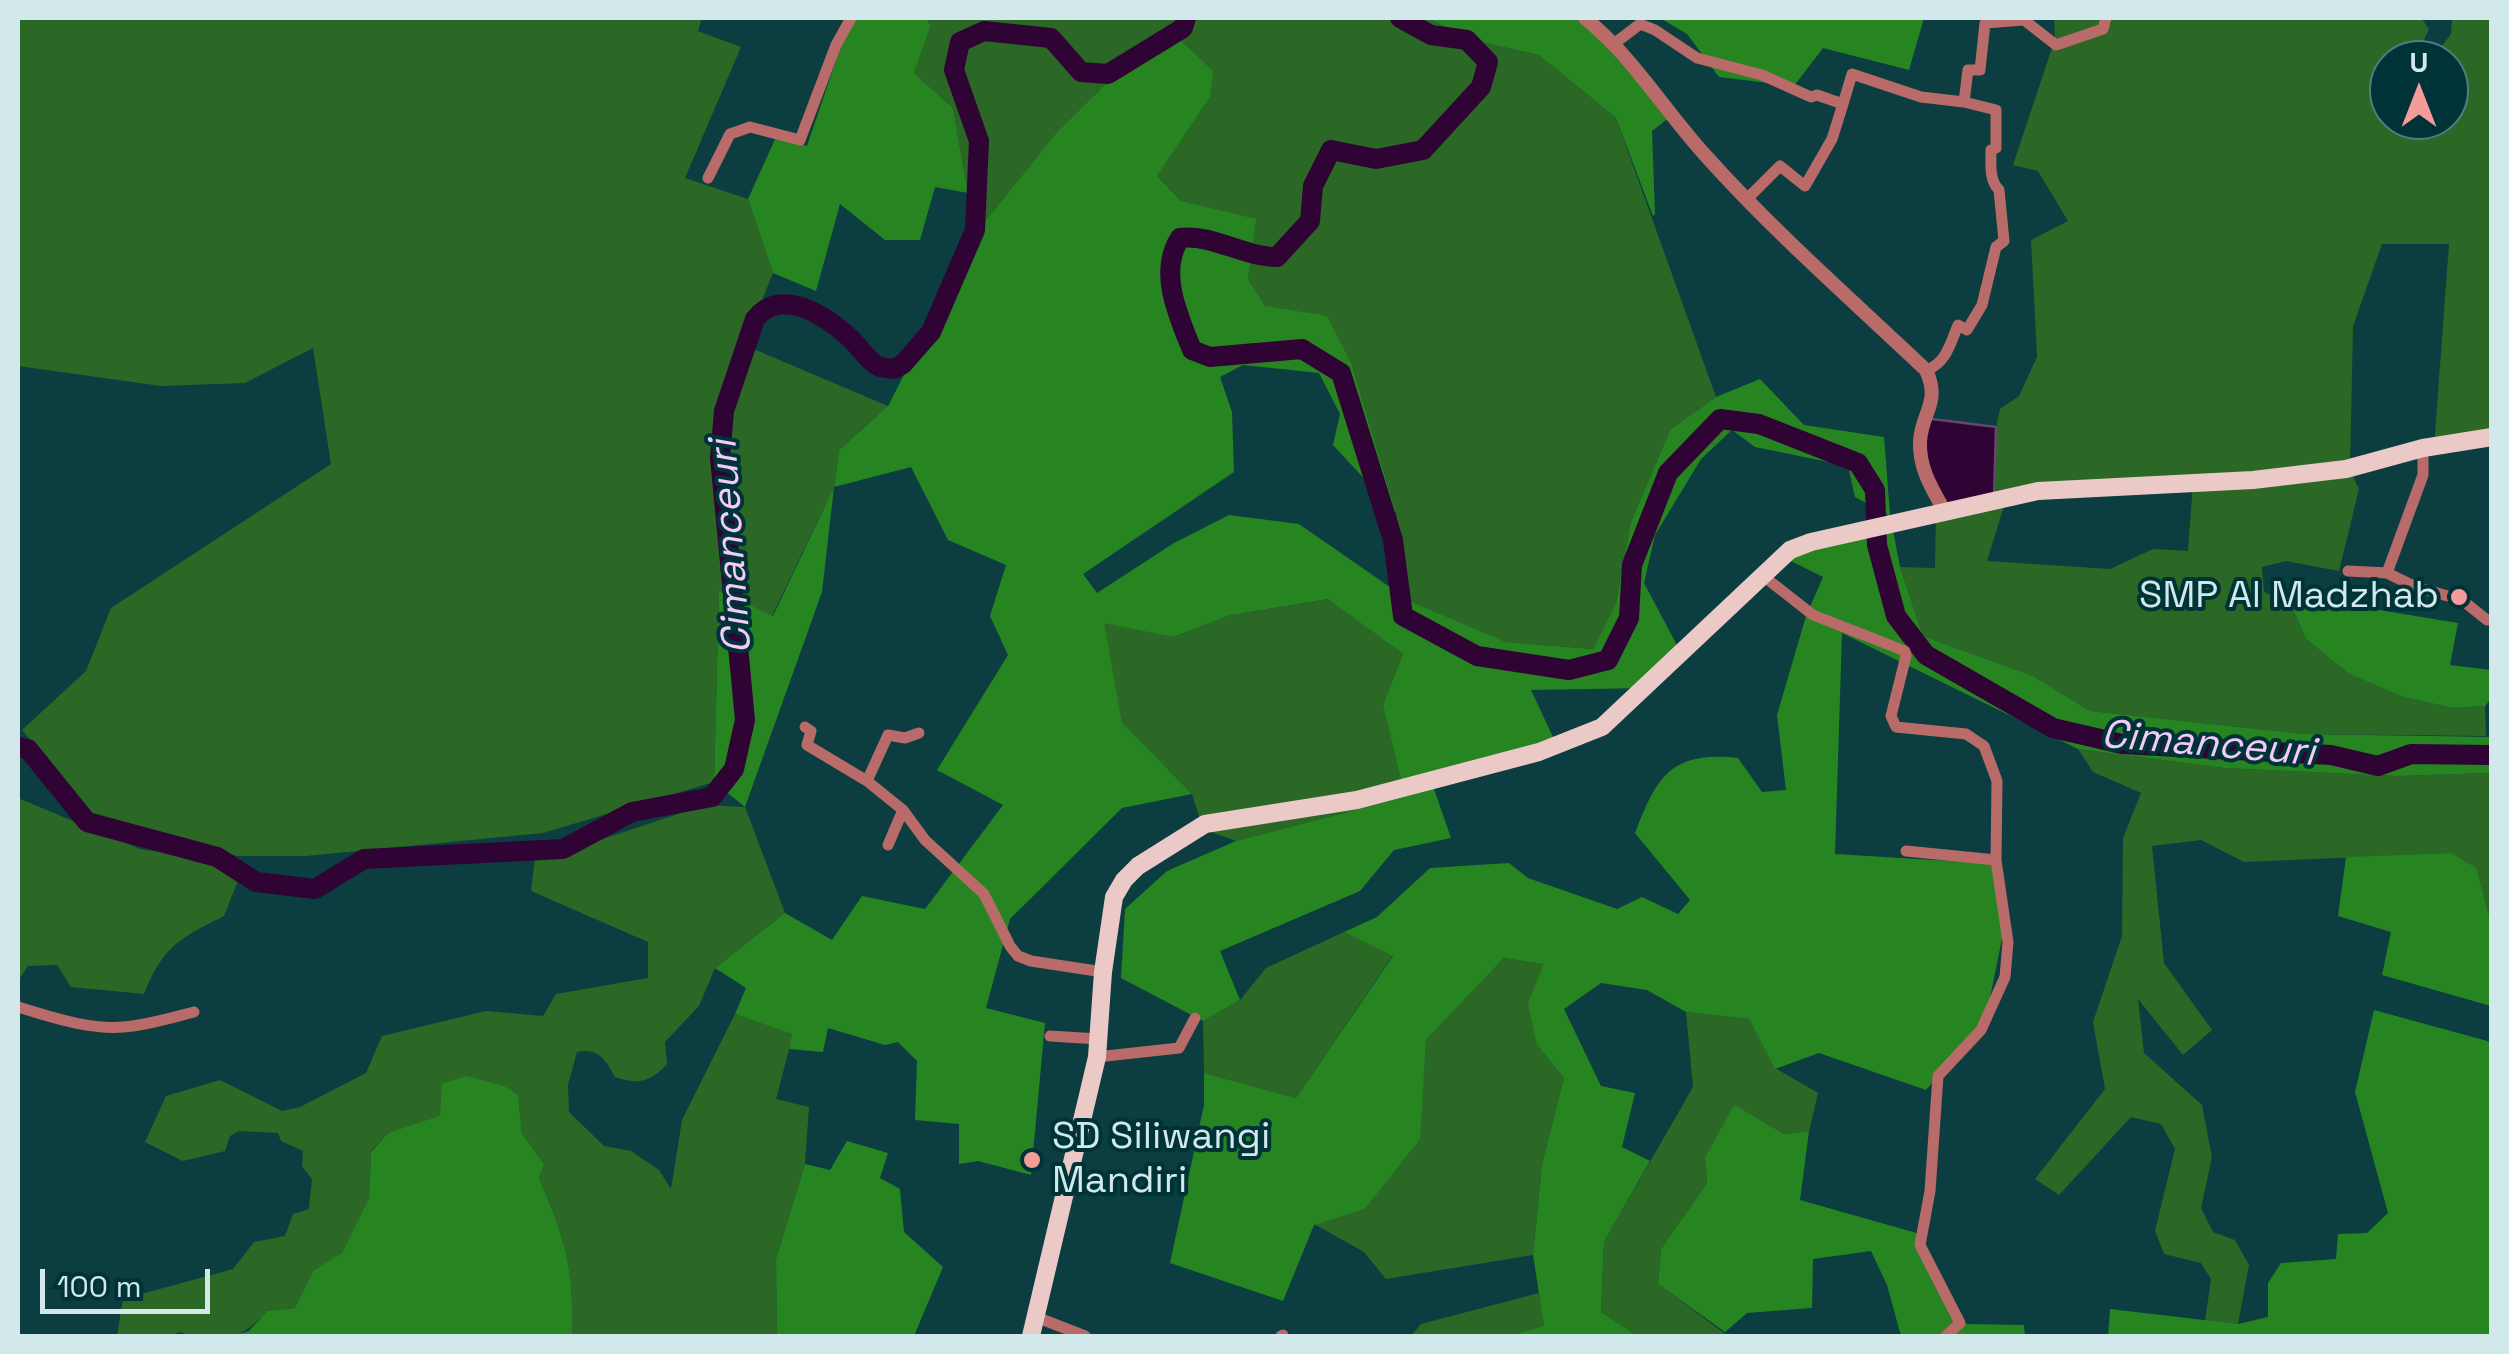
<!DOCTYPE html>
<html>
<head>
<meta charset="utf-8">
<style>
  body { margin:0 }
  #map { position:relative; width:2509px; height:1354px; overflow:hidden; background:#0b3d41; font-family:"Space Grotesk",sans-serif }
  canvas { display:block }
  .frame { position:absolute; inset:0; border:20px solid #d1e9eb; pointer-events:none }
  .north { position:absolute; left:2369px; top:40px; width:100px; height:100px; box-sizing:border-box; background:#003337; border:2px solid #547c7f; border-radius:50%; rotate:0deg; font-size:28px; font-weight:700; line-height:40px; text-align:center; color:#d1e9eb }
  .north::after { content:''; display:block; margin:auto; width:35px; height:45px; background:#f59b98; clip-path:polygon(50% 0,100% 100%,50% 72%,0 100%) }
  .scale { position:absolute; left:40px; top:1269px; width:170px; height:45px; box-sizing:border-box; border:5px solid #d1e9eb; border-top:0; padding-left:12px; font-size:30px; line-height:35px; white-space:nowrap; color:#d1e9eb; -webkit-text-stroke:8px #003337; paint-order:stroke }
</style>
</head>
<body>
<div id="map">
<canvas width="2509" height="1354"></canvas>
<div class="frame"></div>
<div class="north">U</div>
<div class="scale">100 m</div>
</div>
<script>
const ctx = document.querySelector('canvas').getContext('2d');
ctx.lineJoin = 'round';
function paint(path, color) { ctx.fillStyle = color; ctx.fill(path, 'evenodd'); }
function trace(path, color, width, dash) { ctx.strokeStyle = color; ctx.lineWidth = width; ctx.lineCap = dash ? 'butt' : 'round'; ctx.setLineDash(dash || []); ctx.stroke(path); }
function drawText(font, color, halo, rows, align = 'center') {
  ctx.font = font + ' "Space Grotesk",sans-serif'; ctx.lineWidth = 8; ctx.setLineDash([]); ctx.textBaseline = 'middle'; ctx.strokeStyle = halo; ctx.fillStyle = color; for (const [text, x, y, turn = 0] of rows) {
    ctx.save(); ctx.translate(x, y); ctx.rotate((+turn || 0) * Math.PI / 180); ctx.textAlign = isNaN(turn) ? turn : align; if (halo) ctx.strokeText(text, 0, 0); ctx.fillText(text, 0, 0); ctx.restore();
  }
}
paint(new Path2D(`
  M18 18H702L698 31 741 47 685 178 748 199 773 273 744 345 888 406 839 450 834 487 772 616 719 592 714 782 543 833 306 856H237L90 813 22 730 86 671 111 608 331 464 313 348 245 383 161 386 18 366Z
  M925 18H1427L1472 40 1539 55 1616 118 1716 397 1670 430 1631 522 1616 603 1593 649 1506 642 1410 601 1396 513 1352 365 1265 306 1248 279 1255 220 1181 201 1157 176 1210 97 1212 71 1178 38 1123 67 1056 133 979 229 968 193 953 108 914 73 931 25Z
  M2054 18H2421L2429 29 2415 60H2389V120H2449V60H2431L2451 34 2452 18H2491V438L2434 447 2449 244H2382L2353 326 2350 470 2359 489 2339 571 2286 561 2262 567 2264 592 2290 602 2306 639 2349 674 2403 697 2453 708 2485 706 2486 736 2304 734 2090 711 2033 676 1923 636 1900 567 1935 568 1936 512 1994 497 1996 427 2000 409 2019 396 2037 357 2031 240 2068 221 2038 171 2013 165 2055 39ZM2193 483 2188 551 2153 549 2110 569 1987 561 2007 496Z
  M1329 599 1403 654 1383 705 1405 797 1236 841 1203 829 1192 794 1122 724 1103 622 1173 637 1231 615Z
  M2078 749 2224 768 2397 776 2491 773V924L2451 853 2244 862 2201 840 2152 846 2164 963 2212 1030 2183 1055 2138 999 2144 1053 2202 1105 2212 1157 2201 1208 2213 1232 2235 1240 2249 1265 2238 1324 2205 1321 2211 1279 2201 1263 2164 1254 2155 1231 2175 1149 2161 1124 2131 1117 2059 1195 2035 1179 2105 1089 2093 1022 2122 936 2123 838 2141 793 2093 772Z
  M18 798 140 849 193 857 239 878 224 916C180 938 163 946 144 994L71 987 57 965 28 966 18 981Z
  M705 805 745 807 785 913 715 968 699 1006 665 1042 667 1064C651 1082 638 1085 615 1077 606 1060 598 1047 577 1052L568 1085 569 1112 604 1146 631 1151 659 1170 671 1189 682 1120 735 1014 793 1034 776 1099 809 1107 805 1164 776 1259 777 1336H572C574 1270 566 1239 539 1179L544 1164 522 1134 518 1095 388 1133 371 1151 369 1198 342 1254 313 1271 295 1308 267 1311C238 1344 219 1341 178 1332L173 1336H117L123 1299 233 1269 254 1242 285 1236 293 1214 309 1209 312 1179 302 1166 303 1151 281 1141 278 1133 239 1131 230 1136 225 1151 183 1161 145 1142 166 1096 220 1080 282 1111 300 1107 366 1073 382 1036 486 1011 543 1016 556 994 648 978V942L531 891 536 849H573Z
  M1344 932 1393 955 1296 1098 1204 1073 1203 1021 1240 1000 1266 968Z
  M1504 958 1545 964 1537 1045 1564 1078 1542 1164 1533 1255 1386 1279 1364 1252 1314 1224 1365 1209 1419 1139 1426 1040Z
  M1686 1012 1749 1019 1775 1068 1818 1093 1809 1131 1784 1134 1734 1106 1705 1157 1707 1183 1661 1249 1658 1284 1728 1336H1638L1601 1312 1604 1242 1693 1087Z
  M1539 1293 1544 1326 1507 1336H1411L1421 1324Z`), '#2b6826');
paint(new Path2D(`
  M857 18H925L931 25 914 73 953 108 968 193 935 187 920 240H885L840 204 816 291 773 273 748 199 776 137 807 146 845 34Z
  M1427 18H1580L1670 117 1652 131 1655 214 1653 216 1616 118 1539 55 1472 40Z
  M1660 18H1924L1909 70 1823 48 1794 86 1719 77 1687 34Z
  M1177 37 1213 71 1210 97 1157 176 1181 201 1256 219 1248 279 1265 306 1327 316 1352 365 1396 513 1333 445 1340 414 1319 373 1243 365 1220 377 1232 412 1234 472 1083 574 1097 593 1174 543 1229 515 1299 524 1410 601 1506 642 1593 649 1616 603 1631 522 1670 430 1716 397 1760 379 1804 425 1884 437 1890 514 1900 567 1923 636 2033 676 2090 711 2304 734 2492 737 2491 773 2397 776 2224 768 2078 749 1842 633 1835 854 2000 864 2004 929 1984 1027 1926 1090 1819 1053 1775 1069 1749 1019 1686 1012 1647 990 1601 983 1564 1009 1601 1086 1635 1093 1622 1147 1650 1161 1604 1242 1601 1312 1638 1336H1507L1544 1326 1533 1255 1542 1164 1564 1078 1537 1045 1528 1003 1544 964 1504 958 1426 1040 1420 1139 1365 1209 1314 1225 1283 1301 1170 1263 1204 1105V1073L1296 1098 1393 956 1344 932 1377 917 1430 868 1509 863 1528 878 1617 909 1642 897 1678 914 1690 900 1635 833C1657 776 1671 751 1738 758L1762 792 1786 790 1777 715 1806 616 1823 577 1781 556 1888 515 1855 497 1848 466 1755 447 1732 430 1701 459 1655 535 1644 583 1679 649 1649 688 1531 690 1560 752 1434 789 1451 838 1394 850 1360 891 1220 951 1240 1000 1203 1021 1121 978 1125 909 1167 871 1236 841 1405 797 1383 705 1403 654 1328 599 1231 615 1173 637 1104 623 1122 723 1192 794 1122 808 1010 919 986 1008 1045 1023 1031 1175 978 1161 959 1164V1124L915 1120 917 1061 898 1042 885 1045 828 1028 823 1052 789 1049 792 1034 735 1014 746 988 715 968 785 913 832 940 862 896 925 909 1003 805 937 770 1008 655 990 616 1006 565 948 540 911 467 834 487 822 592 745 807 714 782 719 591 773 616 834 487 839 450 888 406 979 229 1056 133 1123 67Z
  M2298 587 2331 602 2458 623 2450 665 2491 670V699L2485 706 2453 708 2403 697 2349 674 2306 639 2290 602Z
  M2451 853 2476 868 2491 924V1006L2382 975 2391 932 2338 916 2346 857Z
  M2374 1010 2491 1042V1336H2108L2110 1309 2238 1324 2268 1317V1283L2281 1263 2336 1259 2338 1234 2367 1233 2388 1213 2355 1092Z
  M466 1076 504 1086 518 1095 522 1134 544 1164 539 1179C566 1239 574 1270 572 1336H232L249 1331 267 1311 295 1308 313 1271 342 1253 369 1198 371 1152 388 1133 440 1116 442 1084Z
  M1734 1105 1784 1134 1809 1131 1800 1200 1920 1234 1965 1324 2024 1325 2025 1336H1901L1887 1285 1871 1251 1813 1259 1812 1308 1747 1313 1725 1332 1658 1284 1661 1249 1707 1183 1705 1157Z
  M847 1141 888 1153 880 1178 900 1189 904 1232 943 1267 914 1336H777L776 1259 805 1164 830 1170Z`), '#278521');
const water = new Path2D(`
  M1924 418 1996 427 1994 498 1949 506 1924 478Z`);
paint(water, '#2f0435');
trace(water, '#60496c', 2.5);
trace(new Path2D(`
  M1400 18 1431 35 1467 40 1488 62 1481 87 1423 150 1376 159 1331 150 1313 186 1310 221 1277 257C1243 257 1213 234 1180 238 1158 272 1178 315 1192 350L1210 357 1302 349 1341 373 1393 540 1403 616 1477 656 1569 670 1608 660 1629 618 1632 565 1668 473 1720 419 1759 424 1858 463 1875 490 1877 545 1896 616 1926 655 2053 728 2122 744 2331 755 2378 766 2411 754 2492 755
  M18 747 28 749 87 822 217 857 256 882 315 889 364 859 563 849 632 812 712 797 734 769 745 720 720 458 724 411 755 319C780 286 825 315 850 338 859 346 867 360 878 366 883 368 888 368 894 369L903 364 931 332 975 230 979 141 954 70 960 42 984 31 1051 38 1081 72 1108 74 1183 28 1186 18`), '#2f0435', 20);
trace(new Path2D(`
  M1615 43 1640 24 1655 30 1697 58 1762 75 1811 97 1817 95 1843 104 1832 139 1805 186 1780 166 1746 200
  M1843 104 1852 74 1921 97 1964 102
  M708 178 730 134 750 127 800 140 836 45 851 18
  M1926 370C1946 364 1951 342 1958 325L1967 330 1982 305 1996 247 2004 241 1999 190C1989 180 1991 165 1991 150L1996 148V110L1964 102 1968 70H1980L1985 23 2024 20 2056 45 2103 29 2106 18
  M2348 571 2387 573 2416 587 2462 600 2487 620
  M2387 573 2423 475V448
  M1762 575 1813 615 1905 651 1906 656 1891 716 1896 727 1966 734 1984 746 1997 781 1996 860 2008 942 2005 977 1981 1030 1938 1076 1930 1191 1920 1245 1960 1323 1946 1336
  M805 727 811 731 807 745 867 781 903 810 925 840 984 894 1010 946 1018 956 1031 961 1103 972
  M867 781 888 735 905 738 919 733
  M888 845 903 810
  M1906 851 1996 860
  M18 1007C53 1018 95 1032 133 1026 154 1023 174 1017 194 1012
  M1050 1036 1098 1039
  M1097 1057 1179 1048 1195 1018
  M1036 1317 1085 1336
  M1281 1336 1283 1335`), '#b86b68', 11);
trace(new Path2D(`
  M1585 18C1633 57 1664 110 1706 156 1774 232 1852 300 1926 370 1941 403 1922 411 1920 441 1919 468 1931 487 1944 510`), '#b86b68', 14);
trace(new Path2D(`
  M1031 1336 1097 1057 1103 972 1114 897 1124 880 1138 866 1205 824 1357 800 1539 752 1602 727 1790 550 1811 542 2038 491 2253 480 2346 469 2423 448 2492 437`), '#eac9c7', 18);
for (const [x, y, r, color] of [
  [2459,597,10,"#f59b98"],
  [1032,1160,10,"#f59b98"]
]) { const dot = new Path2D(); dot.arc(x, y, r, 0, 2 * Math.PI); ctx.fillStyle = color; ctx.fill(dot); trace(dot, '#003337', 4); }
drawText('38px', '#d1e9eb', '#003337', [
  ["SMP Al Madzhab",2439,597],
  ["SD Siliwangi",1052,1138,"left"],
  ["Mandiri",1052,1182,"left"]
], 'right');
drawText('italic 40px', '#f3caf8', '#003337', [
  ["Cimanceuri",732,547,-94],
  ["Cimanceuri",2208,745,5]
]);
</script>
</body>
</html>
